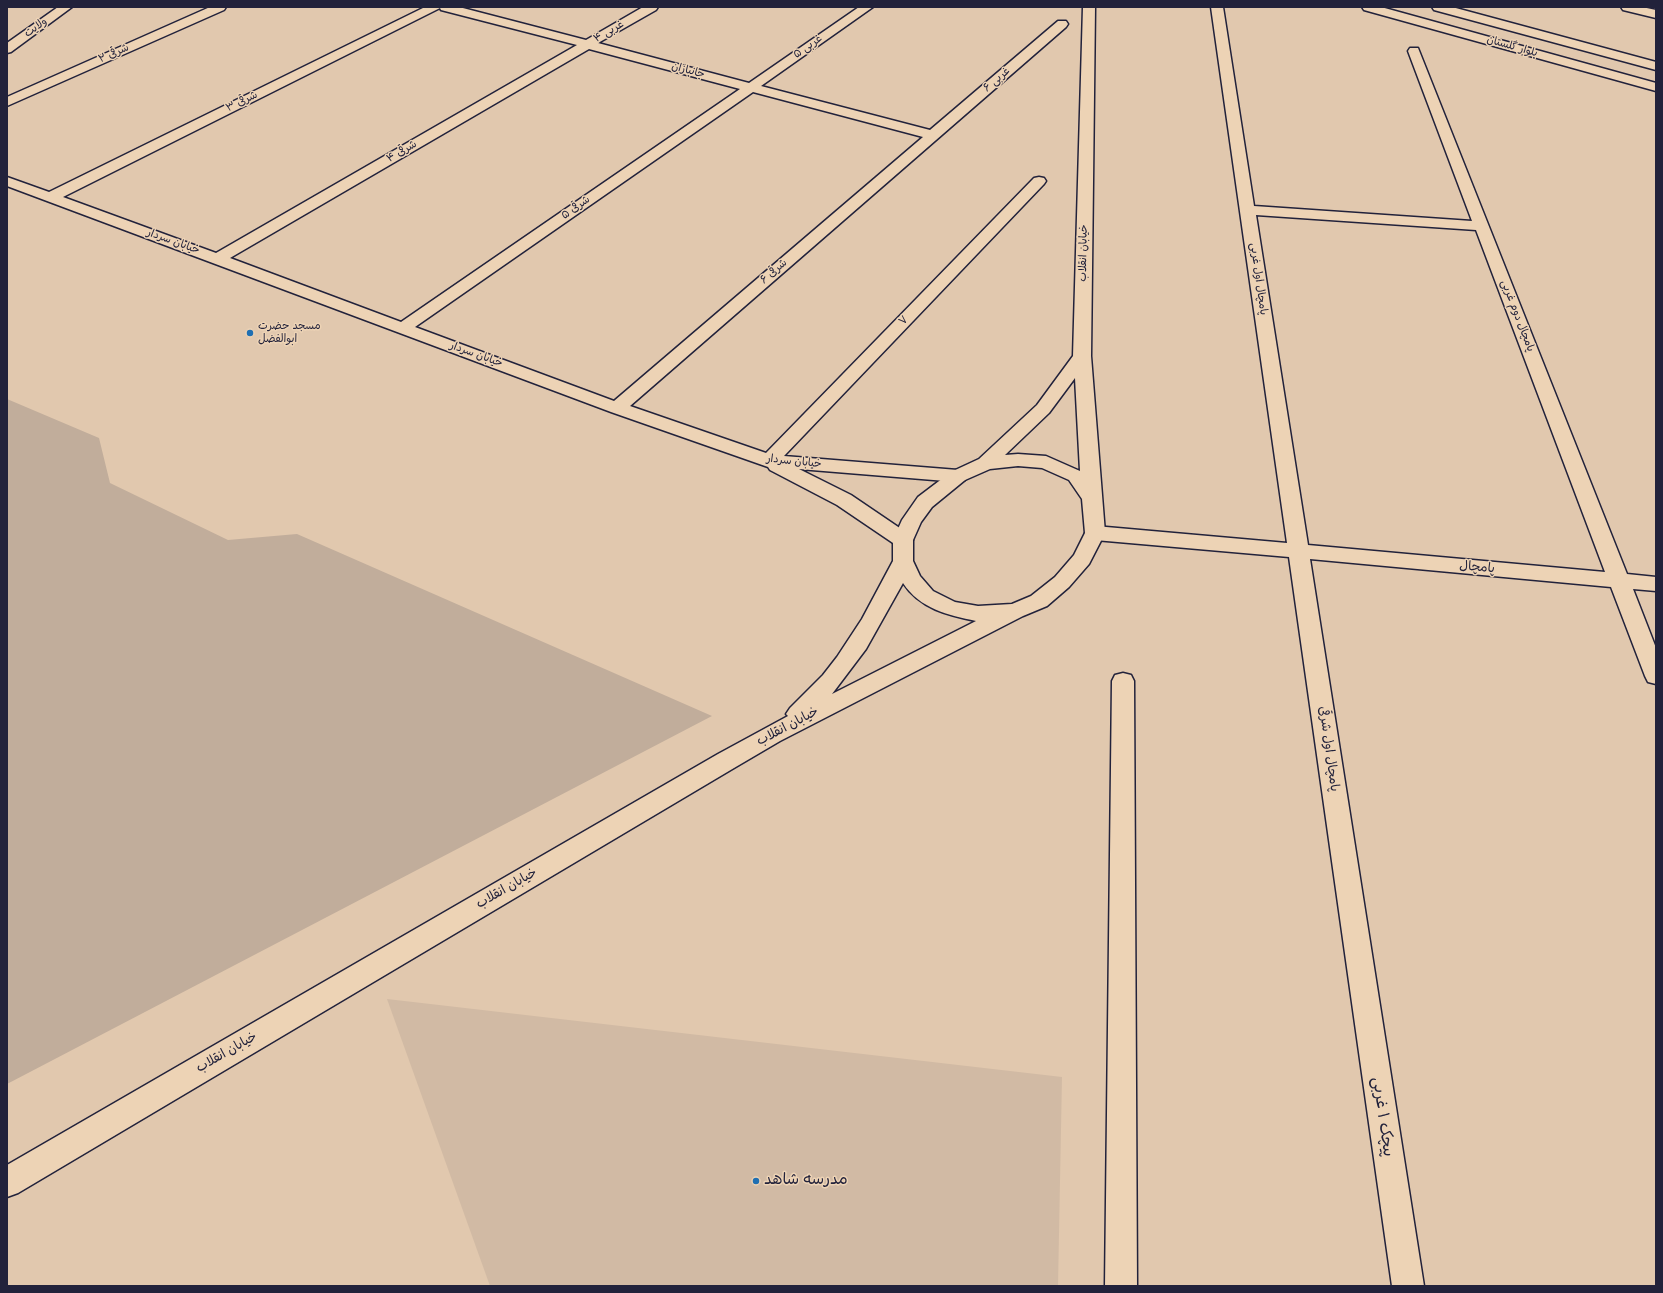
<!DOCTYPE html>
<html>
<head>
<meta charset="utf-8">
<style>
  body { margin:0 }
  #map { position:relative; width:1663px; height:1293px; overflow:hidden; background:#e1c8ae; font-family:Mynerve,sans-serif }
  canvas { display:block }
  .frame { position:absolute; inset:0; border:8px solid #22223b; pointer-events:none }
</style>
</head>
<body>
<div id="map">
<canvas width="1663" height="1293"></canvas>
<div class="frame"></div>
</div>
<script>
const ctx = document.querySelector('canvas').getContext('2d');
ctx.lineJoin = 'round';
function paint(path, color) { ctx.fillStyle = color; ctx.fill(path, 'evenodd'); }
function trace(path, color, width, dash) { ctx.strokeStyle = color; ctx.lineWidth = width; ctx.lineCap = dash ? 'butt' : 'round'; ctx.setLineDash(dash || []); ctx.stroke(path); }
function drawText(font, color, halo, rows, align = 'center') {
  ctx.font = font + ' Mynerve,"Playpen Sans Arabic",sans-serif'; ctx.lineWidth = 3; ctx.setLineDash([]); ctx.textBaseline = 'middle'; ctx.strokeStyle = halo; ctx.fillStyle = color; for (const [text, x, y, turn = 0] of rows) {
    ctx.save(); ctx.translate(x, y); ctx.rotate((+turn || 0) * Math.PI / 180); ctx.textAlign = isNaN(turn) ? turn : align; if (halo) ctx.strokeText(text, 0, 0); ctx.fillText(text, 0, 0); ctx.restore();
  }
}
paint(new Path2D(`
  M387 999 1062 1077 1058 1286H490Z`), '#d1baa4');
paint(new Path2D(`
  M7 399 99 438 110 483 228 540 297 534 712 716 7 1084Z`), '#c1ad9b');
const minor = new Path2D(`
  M210 7H226L224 10 7 106V97Z
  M425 7H459L586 40 643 7H658L656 10 598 43 749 83 859 7H873L761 86 930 130 1058 21H1066L1068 24 1066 27 630 406 766 453 1034 178 1039 177 1044 178 1046 181 1044 184 784 456 958 470 965 472 968 476 965 480 958 482 799 469 851 495 910 535 913 540 910 545 903 547 896 545 837 505 770 470 768 467 611 412 7 186V177L49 192ZM440 8 441 10 577 45 216 253 63 197ZM589 49 740 89 401 322 230 258ZM753 92 923 137 614 401 415 327Z
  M1211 7H1223L1254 206 1472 221 1408 51 1410 48H1418L1627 574 1656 577V591L1633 589 1656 648V684L1648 682 1645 676 1611 587 1310 559 1424 1286H1392L1289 557 1095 540 1088 538 1085 533 1088 528 1095 526 1287 543ZM1256 215 1476 230 1605 572 1308 545Z
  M1123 673 1131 675 1134 681 1137 1286H1105L1112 681 1115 675Z`);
const tertiary = new Path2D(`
  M1083 7H1095L1091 356 1105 533 1089 564 1069 587 1047 606 1023 616 780 741 734 768 18 1193 7 1197V1165L718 754 788 716 786 714 790 708 823 675 837 657 862 619 893 561V540L902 520 918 497 951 472 979 459 1037 405 1073 356ZM1075 378 1080 471 1046 456 1018 454 1005 455 1049 413ZM1018 466 1042 468 1069 480 1082 499 1085 533 1074 555 1055 577 1031 596 1012 604 978 606 955 602 933 591 920 576 913 561V540L921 522 932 507 965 480 990 469ZM903 583C920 609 948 615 976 621L832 694 866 649Z`);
const secondary = new Path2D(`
  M1362 7H1381L1656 83V91L1364 10Z
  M1432 7H1452L1656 62V70L1434 10Z`);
const primary = new Path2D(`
  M58 7H72L11 52 7 53V43Z`);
const trunk = new Path2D(`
  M1621 7H1642L1656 10V18L1623 10Z`);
trace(minor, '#22223b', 3);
trace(tertiary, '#22223b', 3);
trace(secondary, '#22223b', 3);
trace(primary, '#22223b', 3);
trace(trunk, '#22223b', 3);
paint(minor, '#edd3b5');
paint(tertiary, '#edd3b5');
paint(secondary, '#edd3b5');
paint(primary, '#edd3b5');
paint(trunk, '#edd3b5');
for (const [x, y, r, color] of [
  [250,333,4,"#1f6fb2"],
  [756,1181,4,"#1f6fb2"]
]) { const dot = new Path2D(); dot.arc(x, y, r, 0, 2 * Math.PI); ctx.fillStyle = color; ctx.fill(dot); trace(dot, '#edd3b5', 1.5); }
drawText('11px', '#22223b', '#edd3b5', [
  ["ولایت",36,28,-36],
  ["۴ غربی",609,32,-30],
  ["۵ غربی",808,47,-35],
  ["بلوار گلستان",1512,47,16],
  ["۲ شرقی",114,54,-24],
  ["جانبازان",688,71,15],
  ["۶ غربی",997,80,-41],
  ["۳ شرقی",242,102,-26],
  ["۴ شرقی",402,152,-30],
  ["۵ شرقی",576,208,-35],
  ["خیابان سردار",173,242,20],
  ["خیابان انقلاب",1084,253,-89],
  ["۶ شرقی",774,272,-41],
  ["پامچال اول غربی",1258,279,82],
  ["پامچال دوم غربی",1517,316,69],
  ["۷",904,321,-46],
  ["خیابان سردار",476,355,20],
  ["خیابان سردار",794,462,6]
]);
drawText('11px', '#22223b', '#edd3b5', [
  ["مسجد حضرت",258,327],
  ["ابوالفضل",258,340]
], 'left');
drawText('13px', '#22223b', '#edd3b5', [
  ["پامچال",1477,568,5],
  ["خیابان انقلاب",788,727,-28],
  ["پامچال اول شرقی",1328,749,82],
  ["خیابان انقلاب",507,889,-30],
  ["خیابان انقلاب",227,1053,-30]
]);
drawText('16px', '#22223b', '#edd3b5', [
  ["پیچک ۱ غربی",1382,1117,82]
]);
drawText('16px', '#22223b', '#edd3b5', [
  ["مدرسه شاهد",764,1181]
], 'left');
</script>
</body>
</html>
